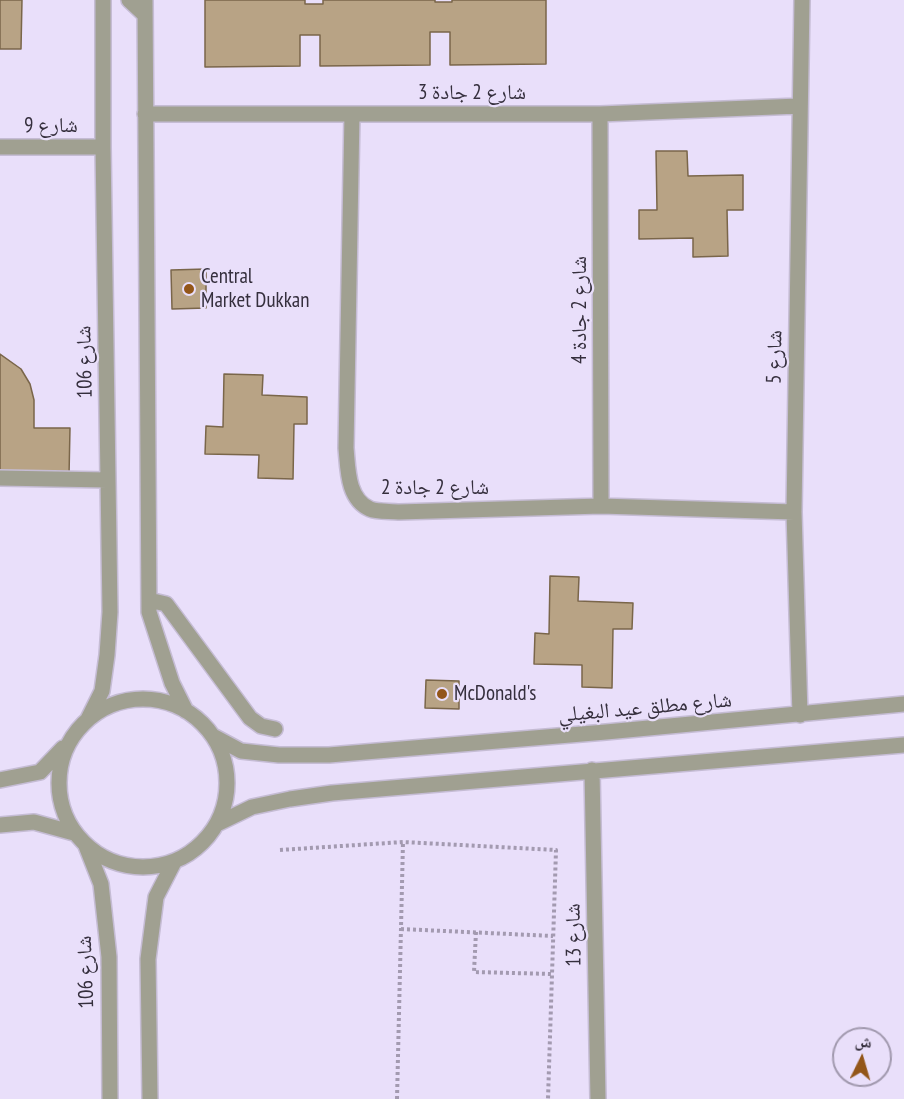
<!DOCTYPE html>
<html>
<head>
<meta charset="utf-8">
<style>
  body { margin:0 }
  #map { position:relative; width:904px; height:1099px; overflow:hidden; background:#e9dffa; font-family:"PT Sans Narrow","Noto Naskh Arabic",sans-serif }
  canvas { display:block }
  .north { position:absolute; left:832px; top:1027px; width:60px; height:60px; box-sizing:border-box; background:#e9dffa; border:2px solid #a199ae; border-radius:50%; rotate:5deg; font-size:16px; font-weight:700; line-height:24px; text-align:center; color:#352f3d }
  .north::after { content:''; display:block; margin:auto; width:21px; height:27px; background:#935619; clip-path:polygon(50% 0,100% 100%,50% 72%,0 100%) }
</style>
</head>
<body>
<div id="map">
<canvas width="904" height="1099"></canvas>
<div class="north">ش</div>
</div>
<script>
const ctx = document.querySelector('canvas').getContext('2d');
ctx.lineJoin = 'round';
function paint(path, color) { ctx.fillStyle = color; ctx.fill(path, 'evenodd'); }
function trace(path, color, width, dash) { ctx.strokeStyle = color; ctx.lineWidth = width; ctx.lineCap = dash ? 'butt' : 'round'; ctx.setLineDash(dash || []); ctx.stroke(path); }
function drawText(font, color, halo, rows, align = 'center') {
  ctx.font = font + ' "PT Sans Narrow","Noto Naskh Arabic",sans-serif'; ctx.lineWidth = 4.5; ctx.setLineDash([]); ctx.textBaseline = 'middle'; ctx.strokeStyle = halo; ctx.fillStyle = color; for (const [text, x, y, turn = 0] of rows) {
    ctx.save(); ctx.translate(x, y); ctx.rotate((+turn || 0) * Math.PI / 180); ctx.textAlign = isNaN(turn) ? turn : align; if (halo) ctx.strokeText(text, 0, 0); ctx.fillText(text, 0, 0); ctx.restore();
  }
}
const building = new Path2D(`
  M0 0H22L21 49H0Z
  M205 0H305V4H323V0H435V2H452V0H546V64L450 65V32H430V65L320 66V35H300V66L205 67Z
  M656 151H687L688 176 743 175V210H727L728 256 693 257V238L639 239V210H657Z
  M206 269V308L172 309 171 270Z
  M0 354 21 369 30 384 34 400V428H70L69 476 0 474Z
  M224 374 263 375 262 395 307 397V424H294L293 479 258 478 259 455 205 454 206 426 223 427Z
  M550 576 579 577 578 601 633 603 632 629H613L612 688 582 687V665L534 664 535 633 549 634Z
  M426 680 459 681V709L425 708Z`);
paint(building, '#b8a385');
trace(building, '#7a664a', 1.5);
const minor = new Path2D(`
  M129 0 145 15
  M145 0 149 612 172 683 186 711
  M145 114H600L799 106
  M352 114 346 448C348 468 347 499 370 509 377 512 390 511 399 512L601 506 794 512
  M600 114 601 506
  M0 147H103
  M0 478 107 480
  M149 600 166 604 250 718 261 726 275 729
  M59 783a84 84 0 1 1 168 0a84 84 0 1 1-168 0Z
  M800 715 794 512 802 0
  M88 719 102 691 107 655 110 612 103 147V0
  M213 736 241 751 279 755H329L606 732 904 704
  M592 770 598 1099
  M0 780 40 772 63 748
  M217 824 252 807 290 799 332 793 904 745
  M0 825 34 822 74 833
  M86 846 101 884 109 957 110 1099
  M150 1099 148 959 156 897 174 862`);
trace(minor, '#c5bcd4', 18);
trace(new Path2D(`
  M280 850 403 842 556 850 548 1099
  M401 929 553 936
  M476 932 474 972 552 974
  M397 1099 403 842`), '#a39ab0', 4, [3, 3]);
trace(minor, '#a0a091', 15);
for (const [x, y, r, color] of [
  [189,289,6,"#935619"],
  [442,694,6,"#935619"]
]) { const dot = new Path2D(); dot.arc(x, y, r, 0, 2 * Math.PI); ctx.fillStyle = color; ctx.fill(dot); trace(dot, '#e9dffa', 2); }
drawText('21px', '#352f3d', '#e9dffa', [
  ["شارع 2 جادة 3",472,93],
  ["شارع 9",51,126],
  ["شارع 2 جادة 4",580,310,-90],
  ["شارع 5",775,357,-89],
  ["شارع 106",85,362,-91],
  ["شارع 2 جادة 2",435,488],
  ["شارع مطلق عيد البغيلي",645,708,-5],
  ["شارع 13",574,935,-91],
  ["شارع 106",86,972,-92]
]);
drawText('21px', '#352f3d', '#e9dffa', [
  ["Central",201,277],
  ["Market Dukkan",201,301],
  ["McDonald's",454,694]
], 'left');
</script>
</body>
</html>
